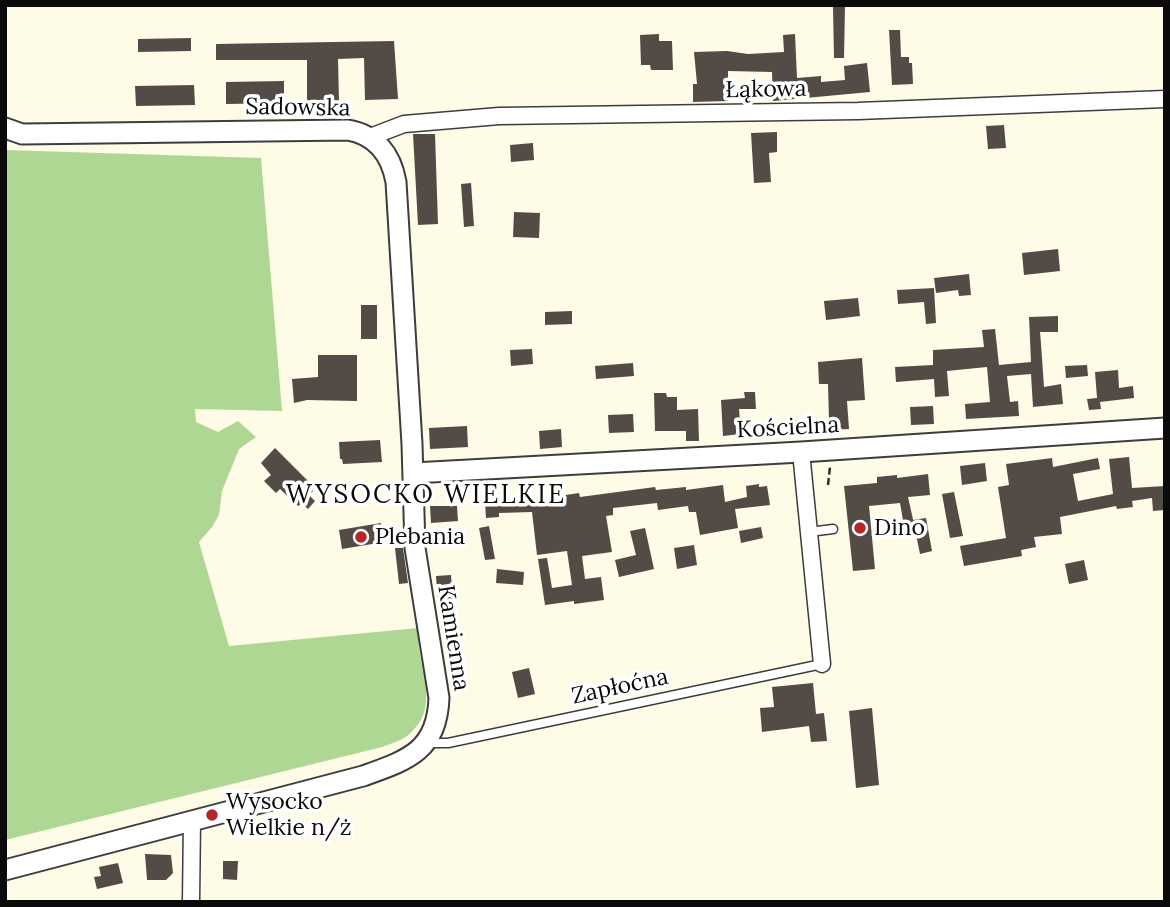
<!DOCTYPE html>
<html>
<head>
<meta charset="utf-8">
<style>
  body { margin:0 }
  #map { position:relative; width:1170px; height:907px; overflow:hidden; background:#fefbe7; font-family:Lora,serif }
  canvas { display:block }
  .frame { position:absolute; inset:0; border:7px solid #0a0a0a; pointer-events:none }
</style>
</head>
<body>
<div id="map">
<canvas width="1170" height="907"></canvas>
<div class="frame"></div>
</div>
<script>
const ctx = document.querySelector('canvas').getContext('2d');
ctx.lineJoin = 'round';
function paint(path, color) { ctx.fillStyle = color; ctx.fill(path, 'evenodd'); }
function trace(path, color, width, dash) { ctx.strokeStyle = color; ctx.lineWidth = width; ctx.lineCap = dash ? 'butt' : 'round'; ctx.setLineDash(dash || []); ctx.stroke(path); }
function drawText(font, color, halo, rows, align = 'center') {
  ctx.font = font + ' Lora,serif'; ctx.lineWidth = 7; ctx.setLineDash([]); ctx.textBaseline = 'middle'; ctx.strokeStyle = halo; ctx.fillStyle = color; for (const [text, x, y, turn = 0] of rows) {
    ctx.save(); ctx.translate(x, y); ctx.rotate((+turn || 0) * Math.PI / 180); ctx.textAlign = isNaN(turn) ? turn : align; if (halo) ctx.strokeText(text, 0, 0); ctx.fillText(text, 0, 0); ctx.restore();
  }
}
paint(new Path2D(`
  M5 150 261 158 282 411 195 409 196 422 218 432 238 421 256 437 239 449 222 491 219 515 212 527 199 542 229 646 418 628C415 666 445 706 407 736 400 741 390 744 382 747L5 840Z`), '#aed793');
paint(new Path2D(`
  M845 6 844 58H834L833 7Z
  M889 30H900L901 57H909V63H912L913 84 892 85Z
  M659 34V41H672L673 70H651L650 65H641L640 35Z
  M795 34 797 78 821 76V82L845 80 844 66 867 63 870 92 773 101 772 72 728 71V101L693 102V84H697L694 52 727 51 748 54 784 52 783 35Z
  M191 38V51L138 52V39Z
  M394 41 398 99 365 100 364 58 338 59 339 101 307 102V60H216V44Z
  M284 81V103L226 104V82Z
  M194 85 195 105 136 106 135 86Z
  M1004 125 1006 148 988 149 986 126Z
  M777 132V152L769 153 771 182 754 183 751 133Z
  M413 134H435L438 224 418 225Z
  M533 143 534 160 511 162 510 145Z
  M471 183 474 226 464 227 461 184Z
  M514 212 540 213 539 238 513 237Z
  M1058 249 1060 271 1024 275 1022 253Z
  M969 274 971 295 959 296 958 290 936 293 934 278Z
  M934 288 936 323 926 324 924 302 898 304 897 290Z
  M858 298 860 316 826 320 824 301Z
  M361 305H377V339H361Z
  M572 311V324L545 325V312Z
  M1058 316V332H1040L1041 344 1044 387 1061 384 1063 404 1033 407 1031 374 1007 376 1010 402 1018 401 1019 416 966 419 965 404 990 402 987 367 947 371 949 396 935 397 934 379 896 382 895 367 933 365V350L984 347 982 330 995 329 999 365 1031 362 1029 317Z
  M532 349 533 364 511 366 510 350Z
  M318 355H357V401L307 400 294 403 292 379 318 377Z
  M862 358 865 400 847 401 849 429 794 432V420H829L828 384H819L818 362Z
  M633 363 634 376 596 379 595 366Z
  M1087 365 1088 376 1066 378 1065 366Z
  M1118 370 1119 388 1133 386 1134 398 1100 402 1101 409 1089 410 1087 399 1097 398 1095 372Z
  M744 392H755L756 409H739L741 434 723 436 721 400 745 398Z
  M654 393H666L667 397H677V410L698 409 699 441H686V431H655Z
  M933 406 934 424 911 425 910 407Z
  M633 414 634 432 609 433 608 415Z
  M467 426 468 447 430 449 429 428Z
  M561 429 562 447 540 449 539 431Z
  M380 440 382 462 343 464 342 459H340L339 442Z
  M275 448 311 484 309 487 313 491 309 495 315 501 308 509 302 503 298 506 280 489 276 493 264 481 271 475 261 463Z
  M1129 457 1132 488 1165 486V510L1153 511 1152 498 1132 501 1133 507 1117 509 1116 506 1060 517 1062 534 1034 537 1036 547 1021 550 1022 556 964 566 960 546 1006 538 998 487 1009 485 1006 464 1052 458 1053 467 1098 458 1100 469 1073 474 1078 501 1113 494 1109 459Z
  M985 463 987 481 962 485 960 466Z
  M928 474 930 495 908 497 914 524 904 526 900 503 869 506 875 569 853 571 844 486 877 483V477L897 475V478Z
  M759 484V487L767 486 770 505 735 509 738 528 700 535 696 512H689L688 506 658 510 657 503 613 508V515L606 516 612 552 582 556 585 579 601 577 604 600 574 604V601L545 605 538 559 547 558 552 588 572 585 567 551 537 555 532 512 499 513V517L486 518 485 502 559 499V496L579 493 580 497 655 487 656 490 686 487V490L723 485 725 502 747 497 746 486Z
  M954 492 963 536 950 538 942 494Z
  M430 506H457L458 521 431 523Z
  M926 518 932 551 920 554 913 520Z
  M381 523 384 542 342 549 339 530Z
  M489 526 495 559 485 560 479 528Z
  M761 527 763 538 741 543 739 531Z
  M645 528 654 569 619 577 615 560 636 555 630 531Z
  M694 545 697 565 677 569 674 548Z
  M395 548H403L408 583 399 584Z
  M1084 560 1088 580 1069 584 1065 564Z
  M497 569 524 572 523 585 496 583Z
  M451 575 453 603 438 604 436 576Z
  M529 668 535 694 518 698 512 672Z
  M813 683 816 714 824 713 827 741 811 742 809 726 762 732 760 708 774 707 772 687Z
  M872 708 879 785 856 788 849 711Z
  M145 854 171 855 173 873 166 880H147Z
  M223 861H238L237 880 223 879Z
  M118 863 123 883 97 889 94 877 101 876 99 867Z`), '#524b46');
const service = new Path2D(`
  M809 532 833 529
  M427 743H448L822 664`);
const minor = new Path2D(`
  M370 137 404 124 499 116 858 111 1165 99
  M801 452 822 664
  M191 902 192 820`);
const tertiary = new Path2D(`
  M5 128 22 134 348 130C376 135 391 154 396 182L412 444 415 548 439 698C437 751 408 760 363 776L5 870
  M413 473 801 452 1165 428`);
trace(service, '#3d3d3d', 11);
trace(minor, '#3d3d3d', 19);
trace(tertiary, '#3d3d3d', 23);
trace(new Path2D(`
  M828 485 830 467`), '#2c2c2c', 2.5, [7, 3.5]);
trace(service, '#fff', 8);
trace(minor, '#fff', 16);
trace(tertiary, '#fff', 19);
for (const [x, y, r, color] of [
  [860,528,7,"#b52727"],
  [361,537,7,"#b52727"],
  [212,815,7,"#b52727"]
]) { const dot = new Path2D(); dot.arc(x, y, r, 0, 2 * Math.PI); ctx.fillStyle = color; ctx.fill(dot); trace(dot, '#fff', 2.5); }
drawText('23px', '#0a0a0a', '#fff', [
  ["Łąkowa",766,90,-1],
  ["Sadowska",298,108,1],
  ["Kościelna",788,428,-3],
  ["Kamienna",453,638,81],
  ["Zapłoćna",620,687,-12]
]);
drawText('23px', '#0a0a0a', '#fff', [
  ["Dino",874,528],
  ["Plebania",375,537],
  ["Wysocko",226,802],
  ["Wielkie n/ż",226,828]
], 'left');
ctx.letterSpacing = '2px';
drawText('26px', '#0a0a0a', '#fff', [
  ["WYSOCKO WIELKIE",426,496]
]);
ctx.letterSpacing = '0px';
</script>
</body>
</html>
